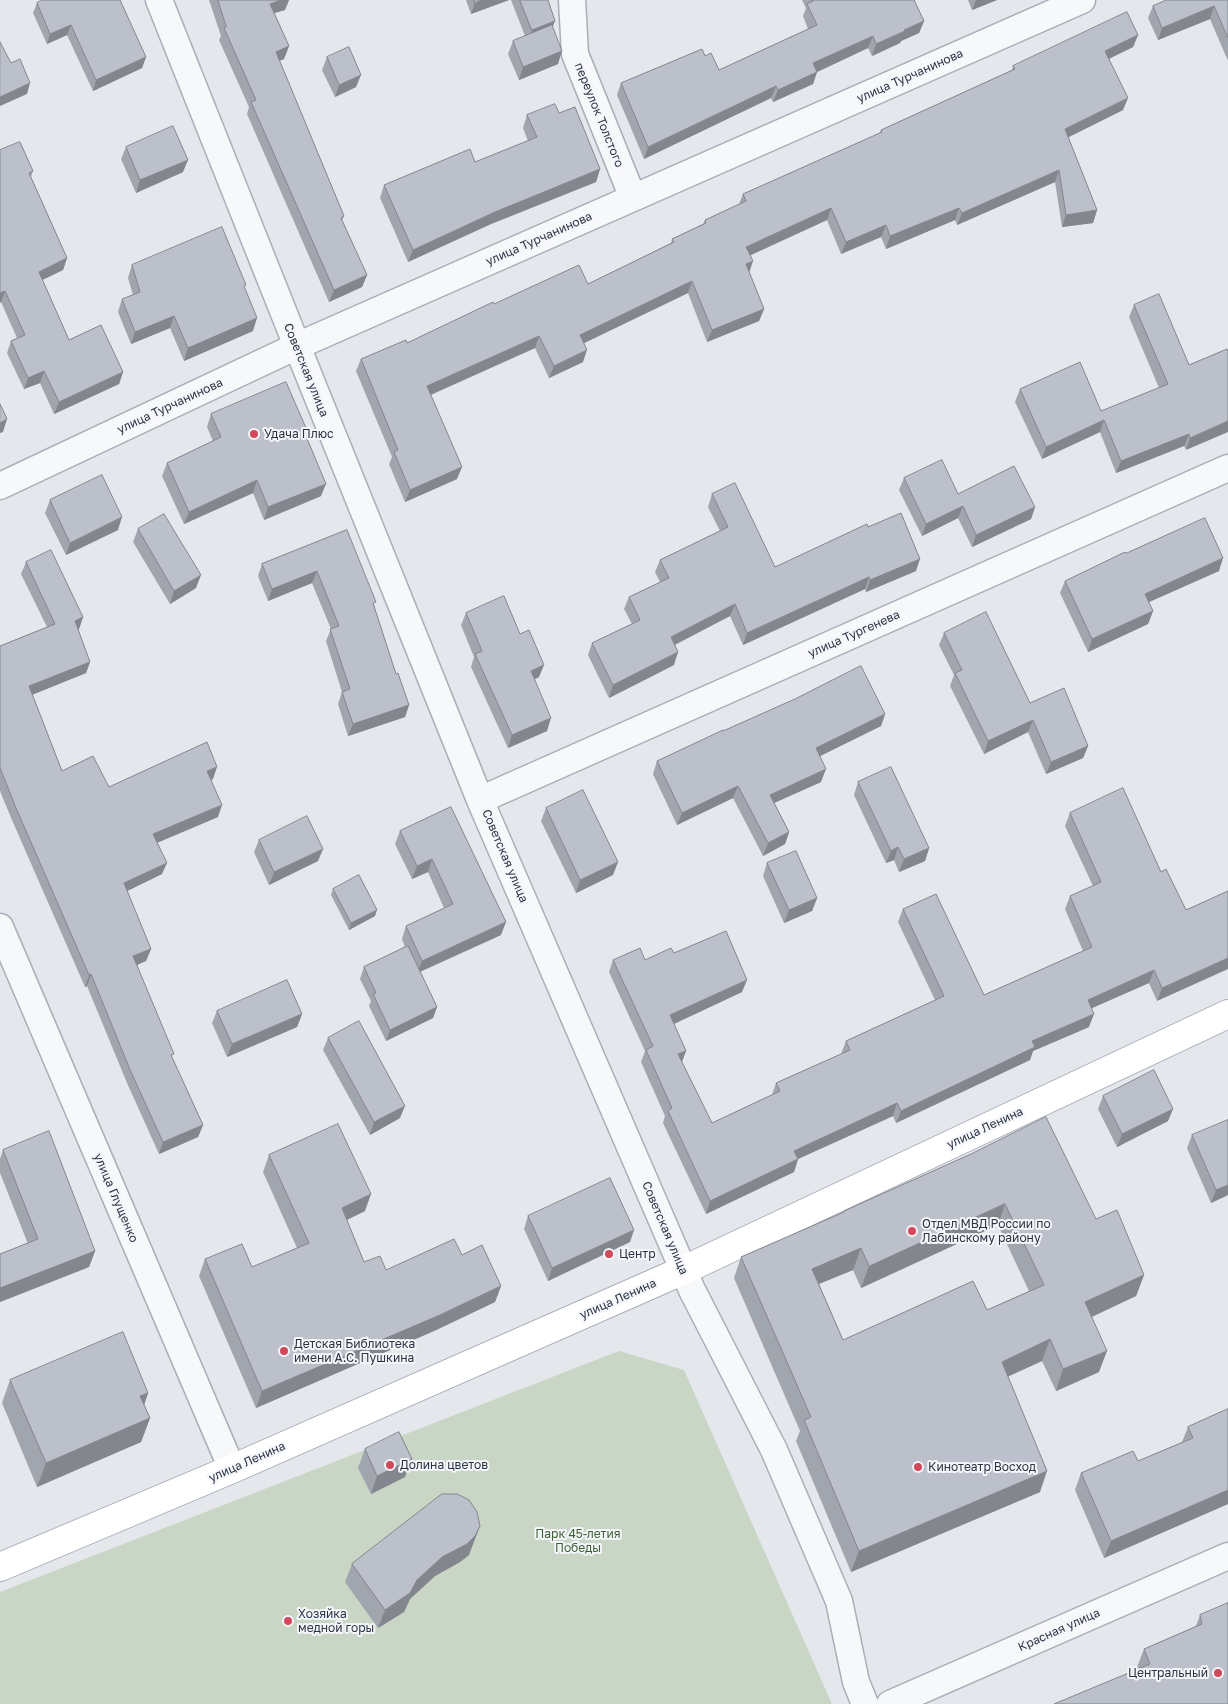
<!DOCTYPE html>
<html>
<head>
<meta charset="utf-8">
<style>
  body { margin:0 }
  canvas { display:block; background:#e4e7ec }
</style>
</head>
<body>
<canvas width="1228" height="1704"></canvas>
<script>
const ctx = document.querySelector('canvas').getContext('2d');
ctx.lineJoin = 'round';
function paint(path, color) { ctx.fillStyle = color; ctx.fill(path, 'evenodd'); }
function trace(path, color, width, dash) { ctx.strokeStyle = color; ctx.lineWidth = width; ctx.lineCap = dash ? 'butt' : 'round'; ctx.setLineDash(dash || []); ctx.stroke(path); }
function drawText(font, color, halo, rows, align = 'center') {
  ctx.font = font + ' "Golos Text",sans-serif'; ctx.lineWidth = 4; ctx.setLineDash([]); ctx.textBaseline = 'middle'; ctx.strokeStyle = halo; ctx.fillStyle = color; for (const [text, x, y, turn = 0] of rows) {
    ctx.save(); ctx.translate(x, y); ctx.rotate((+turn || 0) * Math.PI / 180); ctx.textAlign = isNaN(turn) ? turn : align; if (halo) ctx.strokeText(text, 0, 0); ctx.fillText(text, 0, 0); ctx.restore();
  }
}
paint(new Path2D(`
  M619 1351 684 1370 832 1704H0V1592Z`), '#c9d6c5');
const street = new Path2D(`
  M159 0 297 346 480 800 692 1290 774 1450 839 1601 856 1682 865 1704
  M572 0 575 54 633 198
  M0 486 297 346 1082 0
  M480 800 1228 468
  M0 927 232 1469
  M890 1704 1228 1556`);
const secondary = new Path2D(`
  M0 1567 232 1469 684 1270 1228 1014`);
trace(street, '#a9aeb7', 29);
trace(secondary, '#a9aeb7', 30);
trace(street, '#f7f8fa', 26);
trace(secondary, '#fff', 28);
paint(new Path2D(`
  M209 0H289L285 10 274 13 289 46 284 59 279 61 344 216 342 221 367 275 362 287 329 302 247 114 249 107 219 40 221 36Z
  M466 0H509L471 14Z
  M511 0H548L553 28 558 64 519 80 508 54 513 41 525 36Z
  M802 0H914L924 21 919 33 901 41 900 43 872 56 868 48 817 72 813 84 773 102 771 98 644 159 617 95 621 83 705 56 719 70 808 29 803 16 806 8Z
  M968 0H997L972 10Z
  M1228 0V61L1210 19 1158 40 1148 18 1153 6Z
  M37 3 146 57 142 68 93 91 67 35 47 44 33 13Z
  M1138 35 1133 47 1109 59 1123 110 1068 137 1097 210 1093 223 1062 227 1055 182 957 225 955 220 886 249 881 237 841 254 827 220 751 255 749 272 764 309 759 321 707 342 688 293 584 343 583 362 549 378 535 348 431 395 457 479 405 502 389 464 392 457 356 371 361 359 407 343 494 304 588 284 671 243 672 239 703 224 705 220 739 204 743 194 879 134 881 130 1012 70 1013 66Z
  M327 57 356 87 335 97 322 70Z
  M559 113 600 169 596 182 491 224 408 262 380 198 384 185 475 162 528 141 523 128 527 115Z
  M126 147 183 172 136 193 121 159Z
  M0 150 33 171 31 177 67 258 63 270 42 280 69 340 123 372 119 384 54 414 40 383 24 389 7 353 11 341 17 338 1 302Z
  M132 265 245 289 253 331 184 361 170 328 131 344 118 312 122 299 133 295 128 278Z
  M1134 305 1189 365 1227 349 1186 450 1184 446 1116 473 1100 432 1042 459 1015 402 1020 389 1101 411 1159 388 1129 317Z
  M211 414 306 428 304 431 321 496 264 520 253 493 184 524 162 476 167 463 213 441 207 427Z
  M904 478 958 494 1035 507 1031 519 972 547 958 518 922 536 899 490Z
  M712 494 775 567 868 527 916 571 866 592 865 589 743 645 730 616 675 645 674 665 609 698 588 655 592 643 632 624 624 609 629 597 660 582 655 572 660 560 720 531 708 507Z
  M50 500 118 530 66 555 45 513Z
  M138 529 196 588 170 604 133 542Z
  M347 530 374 606 396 674 409 705 405 717 348 736 338 704 342 692 326 641 331 629 312 583 268 601 258 576 262 564Z
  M1126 553 1219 571 1149 602 1153 611 1148 624 1088 652 1060 593 1065 581Z
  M26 562 83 617 79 629 78 630 90 662 86 673 32 695 62 771 109 787 213 779 211 780 218 817 157 843 162 874 127 891 151 949 146 961 137 965 172 1058 203 1125 198 1137 159 1154 127 1083 87 986 85 987 12 820 0 791V646L47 627 21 574Z
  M466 613 520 634 539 677 534 680 547 731 508 748 471 667 474 657 461 625Z
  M944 633 1030 703 1088 746 1083 758 1046 774 1028 732 984 754 950 686 954 675 939 645Z
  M885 714 881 726 820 756 821 782 774 803 789 832 785 844 763 856 733 798 677 825 653 774 657 761 723 731Z
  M858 782 929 848 925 861 899 872 894 860 886 863 854 795Z
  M451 807 501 935 420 972 437 1007 433 1018 386 1041 369 1006 371 1001 360 979 364 967 405 947 402 939 406 926 444 908 428 872 412 879 395 844 400 831Z
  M546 808 613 875 576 893 541 821Z
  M1070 813 1161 872 1186 910 1228 891 1157 1001 1149 983 1092 1008 1089 1027 1033 1051 1030 1060 896 1123 893 1116 798 1159 794 1172 706 1214 663 1123 665 1116 641 1062 645 1051 609 972 613 960H645L674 953 742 992 674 1024 686 1051 682 1062 712 1123 772 1095 776 1083 841 1054 846 1041 935 1000 898 922 903 909 984 995 1083 951 1065 909 1070 896 1093 886 1065 826Z
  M259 840 318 861 269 885 254 852Z
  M767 863 817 898 812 911 784 923 763 876Z
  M333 889 375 916 349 930 331 895Z
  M217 1011 302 1014 297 1027 227 1057 212 1023Z
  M328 1038 400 1118 370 1135 323 1050Z
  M1103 1096 1168 1121 1117 1147 1098 1109Z
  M1192 1135 1228 1195 1211 1203 1187 1148Z
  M3 1150 95 1251 89 1267 0 1302V1254L28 1244 0 1173V1159Z
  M971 1154 1096 1219 1144 1275 1136 1296 1092 1317 1099 1372 1056 1391 1042 1361 1008 1376 1040 1492 851 1572 796 1441 800 1431 734 1278 741 1257 843 1213 844 1211ZM998 1225 1029 1291 987 1310 843 1340 819 1284 853 1270 861 1288Z
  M269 1155 365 1211 347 1220 364 1262 386 1270 462 1255 501 1286 495 1302 434 1331 256 1408 199 1276 205 1259 252 1267 297 1248 263 1172Z
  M528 1216 630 1242 548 1281 524 1229Z
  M10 1380 148 1393 144 1405 150 1418 141 1442 37 1487 2 1403Z
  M1228 1409V1504L1104 1558 1075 1490 1081 1473 1138 1461 1182 1442 1188 1427Z
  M365 1449 405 1477 371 1494 358 1468Z
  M469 1555 460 1562 435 1576 410 1599 404 1612 378 1628 345 1582 352 1564Z
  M1200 1615 1228 1704 1138 1669 1137 1667 1144 1649 1196 1626Z`), '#a1a5ae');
paint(new Path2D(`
  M281 0H289L285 10 265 16 270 4Z
  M482 0H509L471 14 475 3Z
  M976 0H997L972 10Z
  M1214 6 1210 19 1158 40 1162 28Z
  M555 21 551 32 528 42 532 30Z
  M924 21 919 33 901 41 900 43 872 56 876 44Z
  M71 25 67 35 47 44 50 34Z
  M1138 35 1133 47 1100 63 1105 51Z
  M873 36 868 48 817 72 813 84 773 102 778 90 813 63Z
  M289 46 284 59 271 64 276 52Z
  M562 51 558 64 519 80 523 67Z
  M146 57 142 68 93 91 96 80Z
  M361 75 356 87 335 97 339 85Z
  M30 83 27 94 0 106V97Z
  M776 86 771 98 644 159 648 147Z
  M1128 98 1123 110 1061 141 1065 129Z
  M188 160 183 172 136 193 140 180Z
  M600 169 596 182 491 224 408 262 413 250 495 212Z
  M1059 170 1055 182 957 225 962 213Z
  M831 208 827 220 742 259 746 247Z
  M959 208 955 220 886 249 890 236Z
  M1097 210 1093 223 1062 227 1066 215Z
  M886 225 881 237 841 254 846 242Z
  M67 258 63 270 34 284 39 272Z
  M753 261 749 273 746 264Z
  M367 275 362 287 329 302 334 290Z
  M692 281 688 293 576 347 580 335Z
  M5 291 1 302 0 303V293Z
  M764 309 759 321 707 342 712 330Z
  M174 316 170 328 131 344 135 332Z
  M257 318 253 331 184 361 188 348Z
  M539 336 535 348 423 398 427 386Z
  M587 350 583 362 549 378 554 366Z
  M44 371 40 383 24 389 28 378Z
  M123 372 119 384 54 414 59 402Z
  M7 419 3 432 0 433V423Z
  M1104 420 1100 432 1042 459 1046 447Z
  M1228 421V432L1186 450 1190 438Z
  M1189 434 1184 446 1116 473 1121 461Z
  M462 467 457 479 405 502 410 490Z
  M257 480 253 493 184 524 189 512Z
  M326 484 321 496 264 520 268 507Z
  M963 506 958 518 922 536 926 524Z
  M1035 507 1031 519 972 547 976 535Z
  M122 517 118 530 66 555 70 543Z
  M1223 558 1219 571 1140 606 1145 594Z
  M920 559 916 571 866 592 870 580Z
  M317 571 312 583 268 601 272 589Z
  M201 575 196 588 170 604 174 591Z
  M869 577 865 589 743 645 747 633Z
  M735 604 730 616 666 649 671 637Z
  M1153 611 1148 624 1088 652 1092 639Z
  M83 617 79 629 70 633 75 621Z
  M678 652 674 665 609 698 613 685Z
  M90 662 86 673 24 698 29 686Z
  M544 665 539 677 526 683 531 671Z
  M409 705 405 717 348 736 353 724Z
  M885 714 881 726 812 760 816 748Z
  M551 718 547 731 508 748 512 735Z
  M1033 720 1028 732 984 754 988 741Z
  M1088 746 1083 758 1046 774 1051 762Z
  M217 767 213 779 203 783 207 771Z
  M826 769 821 782 765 807 770 795Z
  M738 786 733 798 677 825 682 813Z
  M222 805 218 817 149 846 153 834Z
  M789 832 785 844 763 856 768 843Z
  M898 847 894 860 886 863 891 851Z
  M929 848 925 861 899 872 904 859Z
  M323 849 318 861 269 885 274 872Z
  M432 859 428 872 412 879 417 866Z
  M618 862 613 875 576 893 580 880Z
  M167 863 162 874 119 895 124 883Z
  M817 898 812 911 784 923 789 910Z
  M377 910 375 916 349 930 351 923Z
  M506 922 501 935 417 973 422 961Z
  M151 949 146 961 129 968 133 956Z
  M1228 958V969L1157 1001 1162 988Z
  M1154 970 1149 983 1083 1012 1088 1000Z
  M91 974 87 986 85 987 89 975Z
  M747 980 742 992 665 1028 670 1015Z
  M437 1007 433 1018 386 1041 390 1030Z
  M302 1014 297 1027 227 1057 232 1044Z
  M1094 1014 1089 1027 1033 1051 1030 1060 896 1123 901 1111 1032 1041Z
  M686 1051 681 1064 678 1054Z
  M897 1103 893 1116 789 1163 794 1151Z
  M405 1106 400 1118 370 1135 374 1122Z
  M1173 1109 1168 1121 1117 1147 1122 1134Z
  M203 1125 198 1137 159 1154 163 1142Z
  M798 1159 794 1172 706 1214 710 1201Z
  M1228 1185V1195L1211 1203 1216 1190Z
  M371 1194 365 1211 336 1225 342 1208Z
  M1005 1204 998 1225 861 1288 869 1266Z
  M634 1230 630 1242 548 1281 552 1268Z
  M861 1248 853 1270 804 1290 812 1269Z
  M95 1251 89 1267 0 1302V1288Z
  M1144 1275 1136 1296 1078 1323 1085 1302Z
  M501 1286 495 1302 434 1331 256 1408 262 1391Z
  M1050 1339 1042 1361 994 1383 1002 1362Z
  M1107 1351 1099 1372 1056 1391 1063 1369Z
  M148 1393 140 1417V1396Z
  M150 1418 141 1442 37 1487 46 1463Z
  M412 1459 405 1477 371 1494 377 1476Z
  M1047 1471 1040 1492 851 1572 859 1551Z
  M1228 1490V1504L1104 1558 1111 1541Z
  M480 1526 469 1555 460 1562 435 1576 410 1599 404 1612 378 1628 385 1610 442 1557Z`), '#83868d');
const building = new Path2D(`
  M42 0H120L146 57 96 80 71 25 50 34 37 3Z
  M218 0H281L270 4 289 46 276 52 344 216 341 218 367 275 334 290 251 102 256 100 224 28 226 27Z
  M474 0H482L475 3Z
  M520 0H548L555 21 532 30Z
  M812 0H914L924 21 904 30 905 31 876 44 873 36 813 63 817 72 778 90 776 86 648 147 621 83 702 49 705 56 711 53 719 70 817 25 807 4 813 1Z
  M1167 0H1228V38L1214 6 1162 28 1153 6Z
  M1127 12 1138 35 1105 51 1128 98 1065 129 1097 210 1066 215 1059 170 962 213 959 208 890 236 886 225 846 242 831 208 746 247 753 261 746 264 764 309 712 330 692 281 580 335 587 350 554 366 539 336 427 386 462 467 410 490 394 452 398 450 361 359 406 340 407 343 493 302 494 304 579 265 588 284 674 242 672 239 706 223 705 220 746 201 743 194 882 132 881 130 1015 69 1013 66Z
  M552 25 562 51 523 67 513 41Z
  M0 42 11 63 20 59 30 83 0 97Z
  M349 47 361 75 339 85 327 57Z
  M555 104 559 113 575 107 600 169 495 212 413 250 384 185 470 149 475 162 537 137 527 115Z
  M173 126 188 160 140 180 126 147Z
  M20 142 33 171 29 173 67 258 39 272 69 340 101 325 123 372 59 402 44 371 28 378 11 341 25 335 5 291 0 293V150Z
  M222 227 246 285 244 286 257 318 188 348 174 316 135 332 122 299 140 292 132 265Z
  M1159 294 1189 365 1227 349 1228 352V421L1190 438 1189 434 1121 461 1104 420 1046 447 1020 389 1080 362 1101 411 1168 384 1134 305Z
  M286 382 306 428 303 429 326 484 268 507 257 480 189 512 167 463 221 437 211 414Z
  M0 404 7 419 0 423Z
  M942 460 958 494 1014 466 1035 507 976 535 963 506 926 524 904 478Z
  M102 475 122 517 70 543 50 500Z
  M735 483 775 567 867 524 868 527 901 513 920 559 870 580 869 577 747 633 735 604 671 637 678 652 613 685 592 643 640 620 629 597 669 578 660 560 728 527 712 494Z
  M164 514 201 575 174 591 138 529Z
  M1205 518 1223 558 1145 594 1153 611 1092 639 1065 581 1125 552 1126 553Z
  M347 530 376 602 373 603 396 674 398 673 409 705 353 724 342 692 350 689 330 629 339 626 317 571 272 589 262 564Z
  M51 550 83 617 75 621 90 662 29 686 62 771 93 756 109 787 207 742 217 767 207 771 222 805 153 834 167 863 124 883 151 949 133 956 174 1054 171 1055 203 1125 163 1142 131 1072 91 974 89 975 16 808 0 768V646L55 624 26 562Z
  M504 596 520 634 529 630 544 665 531 671 551 718 512 735 475 654 482 651 466 613Z
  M986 612 1030 703 1064 688 1088 746 1051 762 1033 720 988 741 955 673 962 670 944 633Z
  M861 666 885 714 816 748 826 769 770 795 789 832 768 843 738 786 682 813 657 761 723 730V731L795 699Z
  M891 767 929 848 904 859 898 847 891 851 858 782Z
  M1123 788 1161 872 1166 869 1186 910 1228 891V958L1162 988 1154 970 1088 1000 1094 1014 1032 1041 1035 1047 901 1111 897 1103 794 1151 798 1159 710 1201 668 1111 672 1108 646 1050 653 1046 613 960 640 948 645 960 671 948 674 953 726 931 747 980 670 1015 686 1051 678 1054 712 1123 780 1091 776 1083 850 1050 846 1041 944 996 903 909 936 894 984 995 1092 947 1070 896 1101 882 1070 813Z
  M583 790 618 862 580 880 546 808Z
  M451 807 506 922 422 961 406 926 453 904 432 859 417 866 400 831Z
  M307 816 323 849 274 872 259 840Z
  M796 851 817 898 789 910 767 863Z
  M359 875 377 910 351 923 333 889Z
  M408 946 437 1007 390 1030 373 994 376 993 364 967Z
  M287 980 302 1014 232 1044 217 1011Z
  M359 1021 405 1106 374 1122 328 1038Z
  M1154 1070 1173 1109 1122 1134 1103 1096Z
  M1046 1117 1096 1219 1117 1210 1144 1275 1085 1302 1107 1351 1063 1369 1050 1339 1002 1362 1047 1471 859 1551 804 1420 811 1417 741 1257 844 1212V1211L971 1154ZM1005 1204 1044 1285 987 1310 973 1281 843 1340 812 1269 861 1248 869 1266Z
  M1228 1120V1185L1216 1190 1192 1135Z
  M338 1124 371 1194 342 1208 364 1262 380 1256 386 1270 454 1239 462 1255 482 1245 501 1286 440 1315 262 1391 205 1259 242 1244 252 1267 309 1243 269 1155Z
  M49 1131 95 1251 0 1288V1254L38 1239 3 1150Z
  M610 1178 634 1230 552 1268 528 1216Z
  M123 1332 148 1393 140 1396 150 1418 46 1463 10 1380Z
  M1228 1409V1490L1111 1541 1081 1473 1133 1451 1138 1461 1193 1438 1188 1427Z
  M399 1432 412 1459 377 1476 365 1449Z
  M442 1494H457L469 1500 477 1512 480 1526 475 1536 467 1544 442 1557 417 1580 410 1593 385 1610 352 1564Z
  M1228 1603V1704H1054L1150 1664 1144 1649 1202 1624 1200 1615Z`);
paint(building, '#bbc0ca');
trace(building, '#83868d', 1);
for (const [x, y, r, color] of [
  [254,434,5,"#d1495b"],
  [912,1231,5,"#d1495b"],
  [609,1254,5,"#d1495b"],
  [284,1351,5,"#d1495b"],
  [390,1465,5,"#d1495b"],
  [918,1467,5,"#d1495b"],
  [288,1621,5,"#d1495b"],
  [1218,1673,5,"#d1495b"]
]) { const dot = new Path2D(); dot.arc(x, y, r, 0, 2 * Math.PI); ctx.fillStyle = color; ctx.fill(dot); trace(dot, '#f4f6f9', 2); }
drawText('12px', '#2b3445', '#f4f6f9', [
  ["улица Турчанинова",910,76,-24],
  ["переулок Толстого",599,115,68],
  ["улица Турчанинова",539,239,-24],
  ["Советская улица",306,370,68],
  ["улица Турчанинова",170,406,-25],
  ["улица Тургенева",854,634,-24],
  ["Советская улица",505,856,67],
  ["улица Ленина",985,1128,-25],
  ["улица Глущенко",116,1198,67],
  ["Советская улица",665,1228,67],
  ["улица Ленина",618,1299,-24],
  ["улица Ленина",247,1462,-24],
  ["Красная улица",1059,1630,-24]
]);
drawText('12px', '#2b3445', '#f4f6f9', [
  ["Удача Плюс",264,434],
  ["Отдел МВД России по",922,1224],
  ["Лабинскому району",922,1238],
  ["Центр",619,1254],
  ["Детская Библиотека",294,1344],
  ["имени А.С. Пушкина",294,1358],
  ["Долина цветов",400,1465],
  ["Кинотеатр Восход",928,1467],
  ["Хозяйка",298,1614],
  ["медной горы",298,1628],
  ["Центральный",1208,1673,"right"]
], 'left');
drawText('12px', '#3f6138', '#f4f6f9', [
  ["Парк 45-летия",578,1534],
  ["Победы",578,1548]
]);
</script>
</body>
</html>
